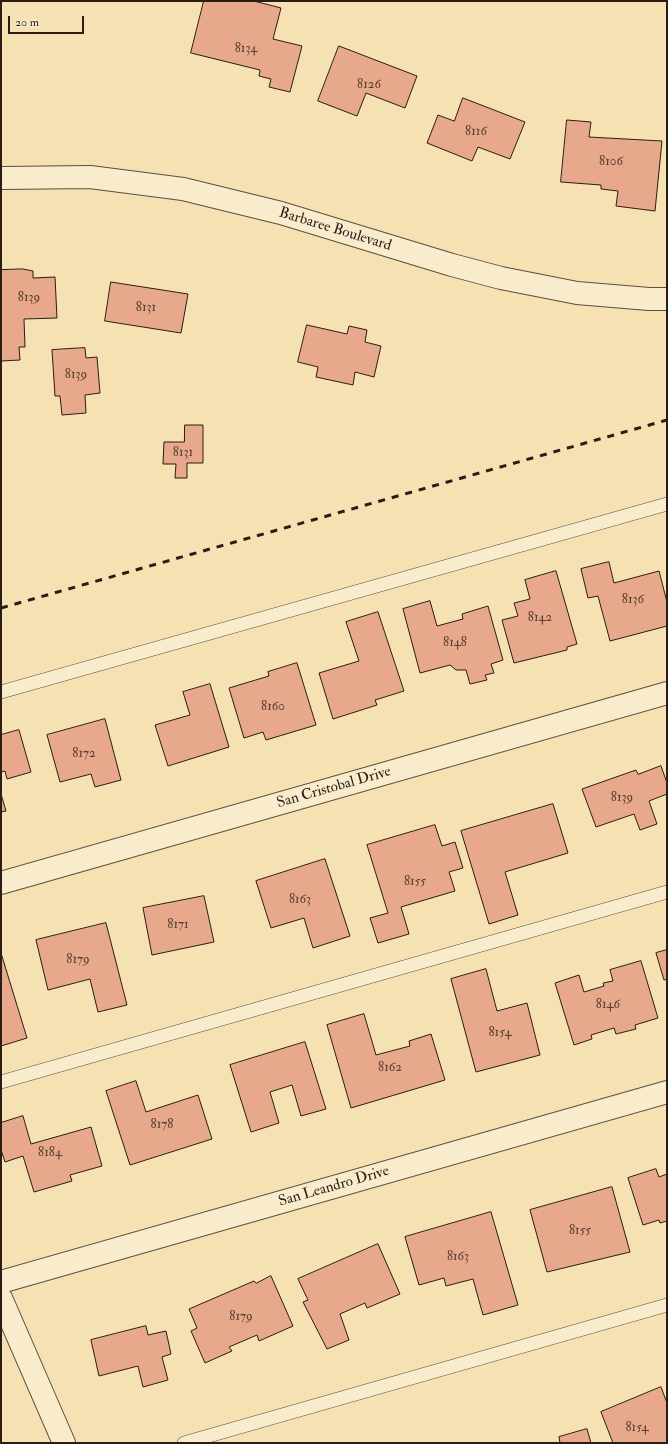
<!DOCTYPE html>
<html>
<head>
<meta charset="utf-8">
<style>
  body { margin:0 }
  #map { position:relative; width:668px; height:1444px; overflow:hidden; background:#f5e1b2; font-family:"IM FELL Double Pica",serif }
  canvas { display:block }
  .frame { position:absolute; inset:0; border:2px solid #291d16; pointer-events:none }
  .scale { position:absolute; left:8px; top:16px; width:76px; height:18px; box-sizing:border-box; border:2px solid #291d16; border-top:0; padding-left:5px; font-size:12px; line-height:14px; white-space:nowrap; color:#291d16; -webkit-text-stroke:3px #f8eccd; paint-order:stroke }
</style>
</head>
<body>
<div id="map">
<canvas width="668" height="1444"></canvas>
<div class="frame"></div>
<div class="scale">20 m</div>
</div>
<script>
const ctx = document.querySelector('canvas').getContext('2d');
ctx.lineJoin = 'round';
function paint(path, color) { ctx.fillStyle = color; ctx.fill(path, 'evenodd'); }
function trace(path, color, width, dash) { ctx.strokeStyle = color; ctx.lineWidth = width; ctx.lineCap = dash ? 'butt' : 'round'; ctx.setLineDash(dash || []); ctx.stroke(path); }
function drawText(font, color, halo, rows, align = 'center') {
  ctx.font = font + ' "IM FELL Double Pica",serif'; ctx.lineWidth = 4; ctx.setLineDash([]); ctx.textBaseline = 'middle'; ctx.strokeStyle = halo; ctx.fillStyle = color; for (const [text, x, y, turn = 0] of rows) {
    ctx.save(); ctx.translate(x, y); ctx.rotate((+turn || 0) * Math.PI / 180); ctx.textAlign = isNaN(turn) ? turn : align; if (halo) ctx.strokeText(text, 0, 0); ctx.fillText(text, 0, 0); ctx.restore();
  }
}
const building = new Path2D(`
  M204 1H254L281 8 273 39 302 46 290 92 269 87 271 79 259 76 260 70 191 53Z
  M339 46 417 76 405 108 366 93 357 116 318 101Z
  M463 98 525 122 510 159 478 147 472 161 427 143 438 115 454 121Z
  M567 120 591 122 589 137 662 141 655 211 616 206 618 191 601 189V185L561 182Z
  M23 269 33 271V278L55 277 57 318 24 319 25 347H19L20 360 1 361V270Z
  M111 282 188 294 181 333 105 321Z
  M307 325 347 334 349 326 367 330 365 342 381 346 374 377 355 372 353 385 316 377 318 367 298 362Z
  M85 348 86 358 97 357 100 393 85 395 86 413 62 415 60 396H55L52 350Z
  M185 425H203V463H187V478H175L176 464H163L164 442H184Z
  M609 562 614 583 659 571 667 602V626L610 641 598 596 588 598 581 569Z
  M556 571 577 644 567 647V650L514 663 502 620 518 616 514 603 530 599 525 580Z
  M430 601 437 626 463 619 462 614 488 606 503 660 491 664 494 673 485 675 487 680 470 684 466 670H456L450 665 420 673 403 609Z
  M378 612 404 691 375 700 377 705 333 719 319 673 359 661 346 622Z
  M297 663 316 725 266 740 263 732 244 738 229 688 269 676 268 672Z
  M210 684 229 747 168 766 155 725 190 715 183 692Z
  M105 719 121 780 95 787 91 774 60 782 47 735Z
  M19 730 31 772 7 779 5 771 1 772V735Z
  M661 766 667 783V794L649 801 657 824 640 830 634 814 596 827 582 789 636 770 638 774Z
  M1 794 6 811 1 812Z
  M553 804 568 853 505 872 518 915 489 924 461 831Z
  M435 825 442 846 455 842 463 868 449 872 455 891 401 907 409 934 378 943 370 918 388 913 367 845Z
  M325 859 350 936 313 948 304 918 271 928 256 881Z
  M204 896 214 942 152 955 143 908Z
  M106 923 127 1005 98 1012 90 979 48 990 36 940Z
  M667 950V979L664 980 656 953Z
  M1 953 27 1038 1 1046Z
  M641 961 658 1018 635 1025 636 1029 616 1034 614 1028 591 1035 592 1039 574 1045 555 983 579 975 584 992 604 986 603 983 613 981 610 970Z
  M486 969 497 1011 527 1003 540 1055 476 1072 451 979Z
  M364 1014 376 1055 410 1046 409 1041 431 1034 445 1080 351 1108 327 1025Z
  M305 1042 326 1109 301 1116 292 1085 270 1092 279 1123 251 1132 230 1065Z
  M136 1081 146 1112 198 1095 212 1139 130 1165 106 1091Z
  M23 1116 31 1144 91 1127 102 1166 70 1175 72 1181 34 1192 23 1156 5 1162 1 1150V1123Z
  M656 1169 659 1177 667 1174V1221L660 1223 659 1220 643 1225 628 1178Z
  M612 1187 630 1252 547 1272 530 1210Z
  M491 1212 518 1305 483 1315 473 1279 446 1286 444 1278 419 1285 405 1237Z
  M378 1244 400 1294 367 1308 365 1303 340 1314 349 1340 327 1349 303 1302 308 1300 298 1279Z
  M271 1276 293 1326 259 1341 257 1335 229 1347 232 1351 205 1363 191 1331 197 1328 189 1309 254 1281 256 1283Z
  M146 1326 148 1335 166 1331 171 1354 162 1357 168 1380 143 1387 138 1366 99 1376 91 1340Z
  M661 1387 667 1403V1443H613L601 1412Z
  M587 1429 591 1443H560L559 1437Z`);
paint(building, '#e7a88b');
trace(building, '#291d16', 1);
const service = new Path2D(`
  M1 692 667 504
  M1 1082 667 892
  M184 1443 667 1305`);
const minor = new Path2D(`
  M1 178 90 177 183 189 281 213 452 265 501 278 577 293 649 299H667
  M1 883 667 693
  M1 1282 667 1092
  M1 1298 64 1443`);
trace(service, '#5c4e3d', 14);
trace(minor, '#5c4e3d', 24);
trace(service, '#f8eccd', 13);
trace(minor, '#f8eccd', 22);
trace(new Path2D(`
  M1 608 667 420`), '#291d16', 3, [7, 7]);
drawText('13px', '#584033', null, [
  ["8134",246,49],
  ["8126",369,85],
  ["8116",476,132],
  ["8106",611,162],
  ["8139",29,298],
  ["8131",146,308],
  ["8139",76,375],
  ["8131",183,453],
  ["8136",633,600],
  ["8142",540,618],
  ["8148",455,643],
  ["8160",273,707],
  ["8172",84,754],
  ["8139",622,798],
  ["8155",415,882],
  ["8163",300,900],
  ["8171",178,925],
  ["8179",78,960],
  ["8146",608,1005],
  ["8154",500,1033],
  ["8162",390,1068],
  ["8178",162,1125],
  ["8184",50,1153],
  ["8155",580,1231],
  ["8163",458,1257],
  ["8179",241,1317],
  ["8154",637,1428]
]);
drawText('15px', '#291d16', '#f8eccd', [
  ["Barbaree Boulevard",335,230,17],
  ["San Cristobal Drive",334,788,-16],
  ["San Leandro Drive",334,1187,-16]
]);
</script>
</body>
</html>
